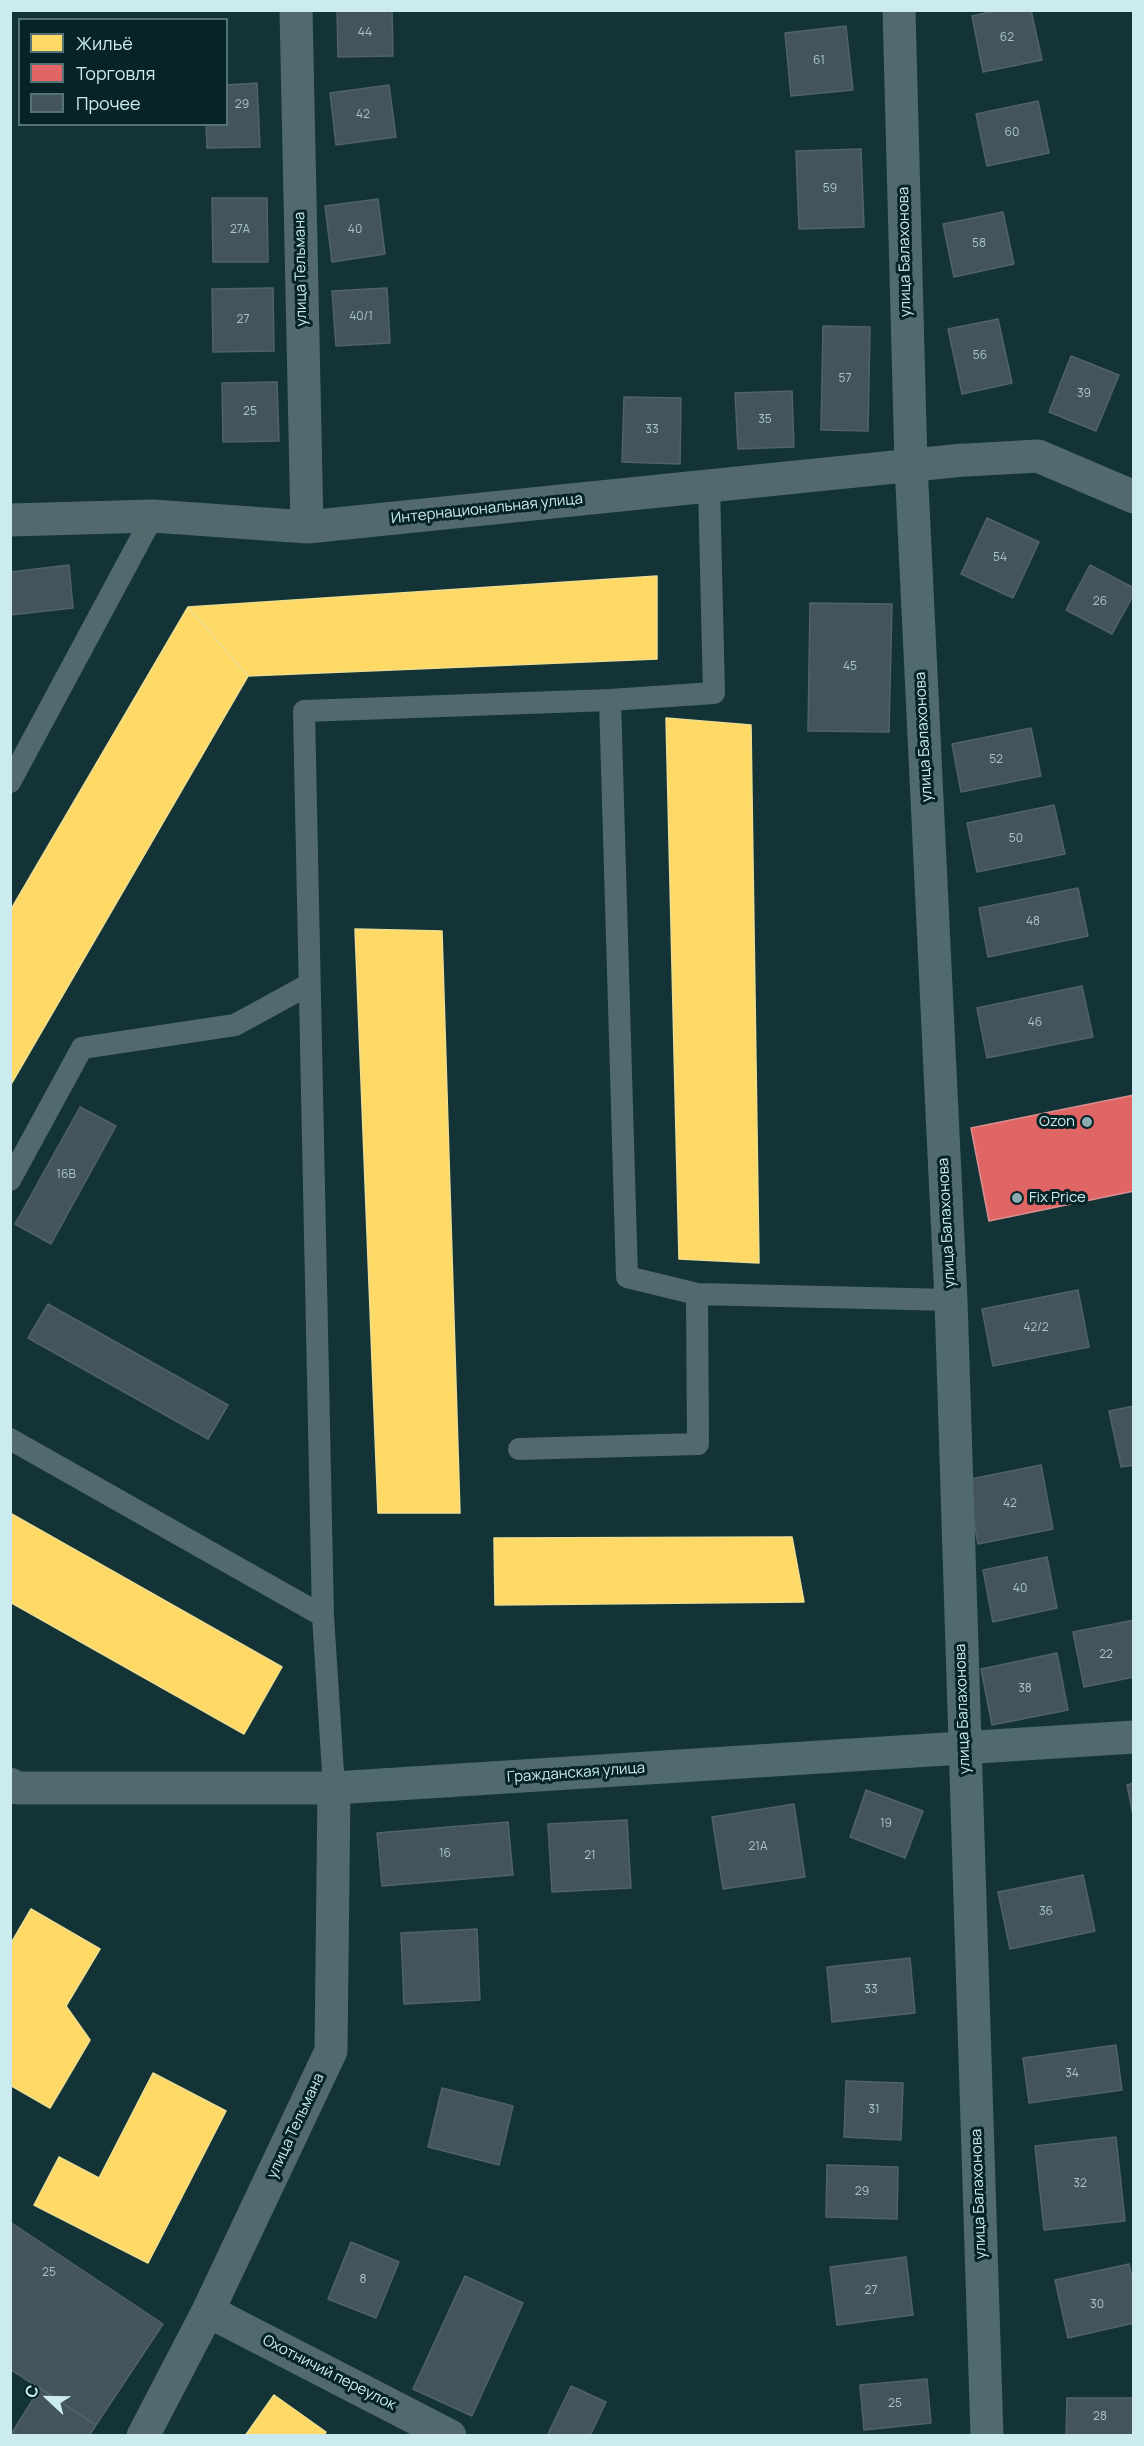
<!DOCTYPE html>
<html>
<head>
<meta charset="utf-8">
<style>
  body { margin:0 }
  #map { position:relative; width:1144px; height:2446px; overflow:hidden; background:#143337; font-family:Manrope,sans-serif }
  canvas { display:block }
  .frame { position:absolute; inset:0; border:12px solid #cbebf0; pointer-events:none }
  .legend { position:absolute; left:18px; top:18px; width:210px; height:108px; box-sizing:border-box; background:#062327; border:2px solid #557377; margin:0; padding:8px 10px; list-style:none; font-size:18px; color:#cbebf0 }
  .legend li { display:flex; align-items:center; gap:12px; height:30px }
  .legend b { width:30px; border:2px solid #557377 }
  .north { position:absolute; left:18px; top:2368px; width:60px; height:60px; -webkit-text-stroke:4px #062327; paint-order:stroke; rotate:292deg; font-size:16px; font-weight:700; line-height:24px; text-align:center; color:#cbebf0 }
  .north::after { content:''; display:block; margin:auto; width:21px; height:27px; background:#cbebf0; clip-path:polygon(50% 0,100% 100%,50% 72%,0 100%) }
</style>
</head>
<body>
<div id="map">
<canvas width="1144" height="2446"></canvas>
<div class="frame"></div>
<ul class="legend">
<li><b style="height:16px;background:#ffd966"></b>Жильё</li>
<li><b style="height:16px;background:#e06666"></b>Торговля</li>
<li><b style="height:16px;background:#43545e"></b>Прочее</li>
</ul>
<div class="north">С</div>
</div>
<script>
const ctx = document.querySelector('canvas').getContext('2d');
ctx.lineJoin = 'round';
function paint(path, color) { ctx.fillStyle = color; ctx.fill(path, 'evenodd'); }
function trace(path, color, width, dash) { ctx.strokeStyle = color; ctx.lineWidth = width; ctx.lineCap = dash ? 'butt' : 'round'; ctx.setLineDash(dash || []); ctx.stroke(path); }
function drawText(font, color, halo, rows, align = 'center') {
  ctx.font = font + ' Manrope,sans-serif'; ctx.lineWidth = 6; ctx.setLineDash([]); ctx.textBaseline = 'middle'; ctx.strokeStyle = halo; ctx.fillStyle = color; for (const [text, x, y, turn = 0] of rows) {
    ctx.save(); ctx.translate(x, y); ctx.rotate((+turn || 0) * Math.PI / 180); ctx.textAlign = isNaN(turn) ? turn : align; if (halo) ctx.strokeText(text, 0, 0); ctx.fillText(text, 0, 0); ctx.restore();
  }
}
const homes = new Path2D(`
  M657 576V659L248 676 188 607Z
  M188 607 248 676 10 1086V911Z
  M666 718 751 725 759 1263 679 1259Z
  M355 929 442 931 460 1513H378Z
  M10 1513 282 1667 244 1734 10 1602Z
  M792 1537 804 1602 495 1605 494 1538Z
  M31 1909 100 1949 66 2006 90 2040 50 2108 10 2085V1945Z
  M153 2073 226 2111 148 2263 34 2205 59 2157 99 2178Z
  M274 2395 326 2432 324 2436H245Z`);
paint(homes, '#ffd966');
trace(homes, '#efde8f', 1.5);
const shops = new Path2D(`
  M1134 1095V1191L989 1221 971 1128Z`);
paint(shops, '#e06666');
trace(shops, '#da8e8f', 1.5);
const building = new Path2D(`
  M337 10H392L393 56 338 57Z
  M999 10H1031L1042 60 983 72 972 16Z
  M846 26 853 90 791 96 785 33Z
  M257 83 260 147 207 148 206 124H226V85Z
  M389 85 396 137 336 145 330 93Z
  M1038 101 1049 153 987 166 976 114Z
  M861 149 864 227 799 229 796 151Z
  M212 198H267L268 262H213Z
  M378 199 385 254 332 262 325 206Z
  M1003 212 1014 264 954 277 943 224Z
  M273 288 274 351 213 352 212 289Z
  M387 288 390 343 336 346 332 291Z
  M998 319 1012 383 962 394 948 329Z
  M823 326 870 327 868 431 821 430Z
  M1071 356 1119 375 1096 431 1049 412Z
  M277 382 279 441 223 442 222 383Z
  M792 391 794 447 738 449 735 393Z
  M624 397 681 398 680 464 622 462Z
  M987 518 1039 542 1013 598 961 574Z
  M69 565 73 608 10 615V572Z
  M1090 565 1134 588V594L1112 634 1066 610Z
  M810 603 892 604 889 732 808 731Z
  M1031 728 1041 776 961 792 952 744Z
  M1054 805 1065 854 977 872 967 823Z
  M1078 888 1088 936 988 957 979 908Z
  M1082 986 1093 1037 987 1058 977 1008Z
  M80 1107 116 1126 51 1244 15 1224Z
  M1078 1290 1089 1347 993 1366 982 1309Z
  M48 1304 228 1405 208 1439 28 1338Z
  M1134 1406V1465L1121 1467 1109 1411Z
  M1041 1465 1053 1529 978 1544 966 1480Z
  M1047 1557 1057 1608 993 1622 983 1570Z
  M1134 1620V1677L1084 1687 1073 1632Z
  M1057 1653 1068 1710 992 1725 981 1669Z
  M1134 1783V1820L1127 1785Z
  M866 1790 923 1811 905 1858 850 1837Z
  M794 1804 805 1877 723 1889 712 1817Z
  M627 1820 631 1888 552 1892 548 1824Z
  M508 1822 513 1875 382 1886 377 1833Z
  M1083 1875 1095 1931 1010 1949 998 1892Z
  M477 1929 480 2000 404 2004 401 1933Z
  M910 1958 915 2013 832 2022 827 1967Z
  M1116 2045 1122 2090 1029 2103 1023 2058Z
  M846 2081 903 2083 901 2140 844 2137Z
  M442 2088 513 2106 499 2165 428 2147Z
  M1116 2137 1125 2221 1044 2230 1035 2146Z
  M827 2165 898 2167 897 2219 826 2217Z
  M10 2222 163 2324 96 2425 10 2369Z
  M351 2242 399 2262 376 2318 328 2299Z
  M906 2257 913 2315 837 2325 830 2267Z
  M1129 2264 1134 2287V2323L1068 2338 1055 2280Z
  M465 2276 523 2303 472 2416 413 2389Z
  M927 2379 931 2423 864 2430 860 2385Z
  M571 2386 606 2402 590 2436H547Z
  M40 2388 96 2425 89 2436H10Z
  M1067 2398H1134V2436H1066Z`);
paint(building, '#43545e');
trace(building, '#51626c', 1.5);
trace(new Path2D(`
  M610 700 714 693 709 486
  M10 782 153 516
  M10 1180 82 1048 235 1025 308 985
  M10 1439 323 1616 334 1788
  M519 1449 698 1444 697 1294 951 1300
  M323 1616 304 711 610 700 627 1277 697 1294`), '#526a6d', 22);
trace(new Path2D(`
  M296 10 307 527
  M968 460 1038 456 1134 497
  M10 520 153 516 307 527 963 460
  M208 2311 450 2436
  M143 2436 208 2311 331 2051 334 1788`), '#526a6d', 33);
trace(new Path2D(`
  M899 10 911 464 951 1300 987 2436
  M10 1784 17 1788H334L1134 1737`), '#506a6e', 33);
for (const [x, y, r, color] of [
  [1087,1122,6,"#8babaf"],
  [1017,1198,6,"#8babaf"]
]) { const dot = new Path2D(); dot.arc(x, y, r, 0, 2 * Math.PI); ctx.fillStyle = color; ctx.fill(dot); trace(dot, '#062327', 2); }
drawText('12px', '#a9c5cc', null, [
  ["44",365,33],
  ["62",1007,38],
  ["61",819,61],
  ["29",242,105],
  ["42",363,115],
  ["60",1012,133],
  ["59",830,189],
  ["27А",240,230],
  ["40",355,230],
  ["58",979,244],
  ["40/1",361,317],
  ["27",243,320],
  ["56",980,356],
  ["57",845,379],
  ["39",1084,394],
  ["25",250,412],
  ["35",765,420],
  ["33",652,430],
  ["54",1000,558],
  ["26",1100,602],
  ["45",850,667],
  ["52",996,760],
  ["50",1016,839],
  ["48",1033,922],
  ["46",1035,1023],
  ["16В",66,1175],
  ["42/2",1036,1328],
  ["42",1010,1504],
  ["40",1020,1589],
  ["22",1106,1655],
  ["38",1025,1689],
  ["19",886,1824],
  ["21А",758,1847],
  ["16",445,1854],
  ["21",590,1856],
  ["36",1046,1912],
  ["33",871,1990],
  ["34",1072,2074],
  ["31",874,2110],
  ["32",1080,2184],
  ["29",862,2192],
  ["25",49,2273],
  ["8",363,2280],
  ["27",871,2291],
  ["30",1097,2305],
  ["25",895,2404],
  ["28",1100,2417]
]);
drawText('15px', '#cbebf0', '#062327', [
  ["улица Балахонова",905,252,-91],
  ["улица Тельмана",301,269,-91],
  ["Интернациональная улица",487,509,-6],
  ["улица Балахонова",924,737,-93],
  ["улица Балахонова",947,1223,-93],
  ["улица Балахонова",963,1709,-92],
  ["Гражданская улица",576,1773,-4],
  ["улица Тельмана",296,2126,-65],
  ["улица Балахонова",979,2194,-92],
  ["Охотничий переулок",329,2373,27]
]);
drawText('15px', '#cbebf0', '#062327', [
  ["Ozon",1075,1122],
  ["Fix Price",1029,1198,"left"]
], 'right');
</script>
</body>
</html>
